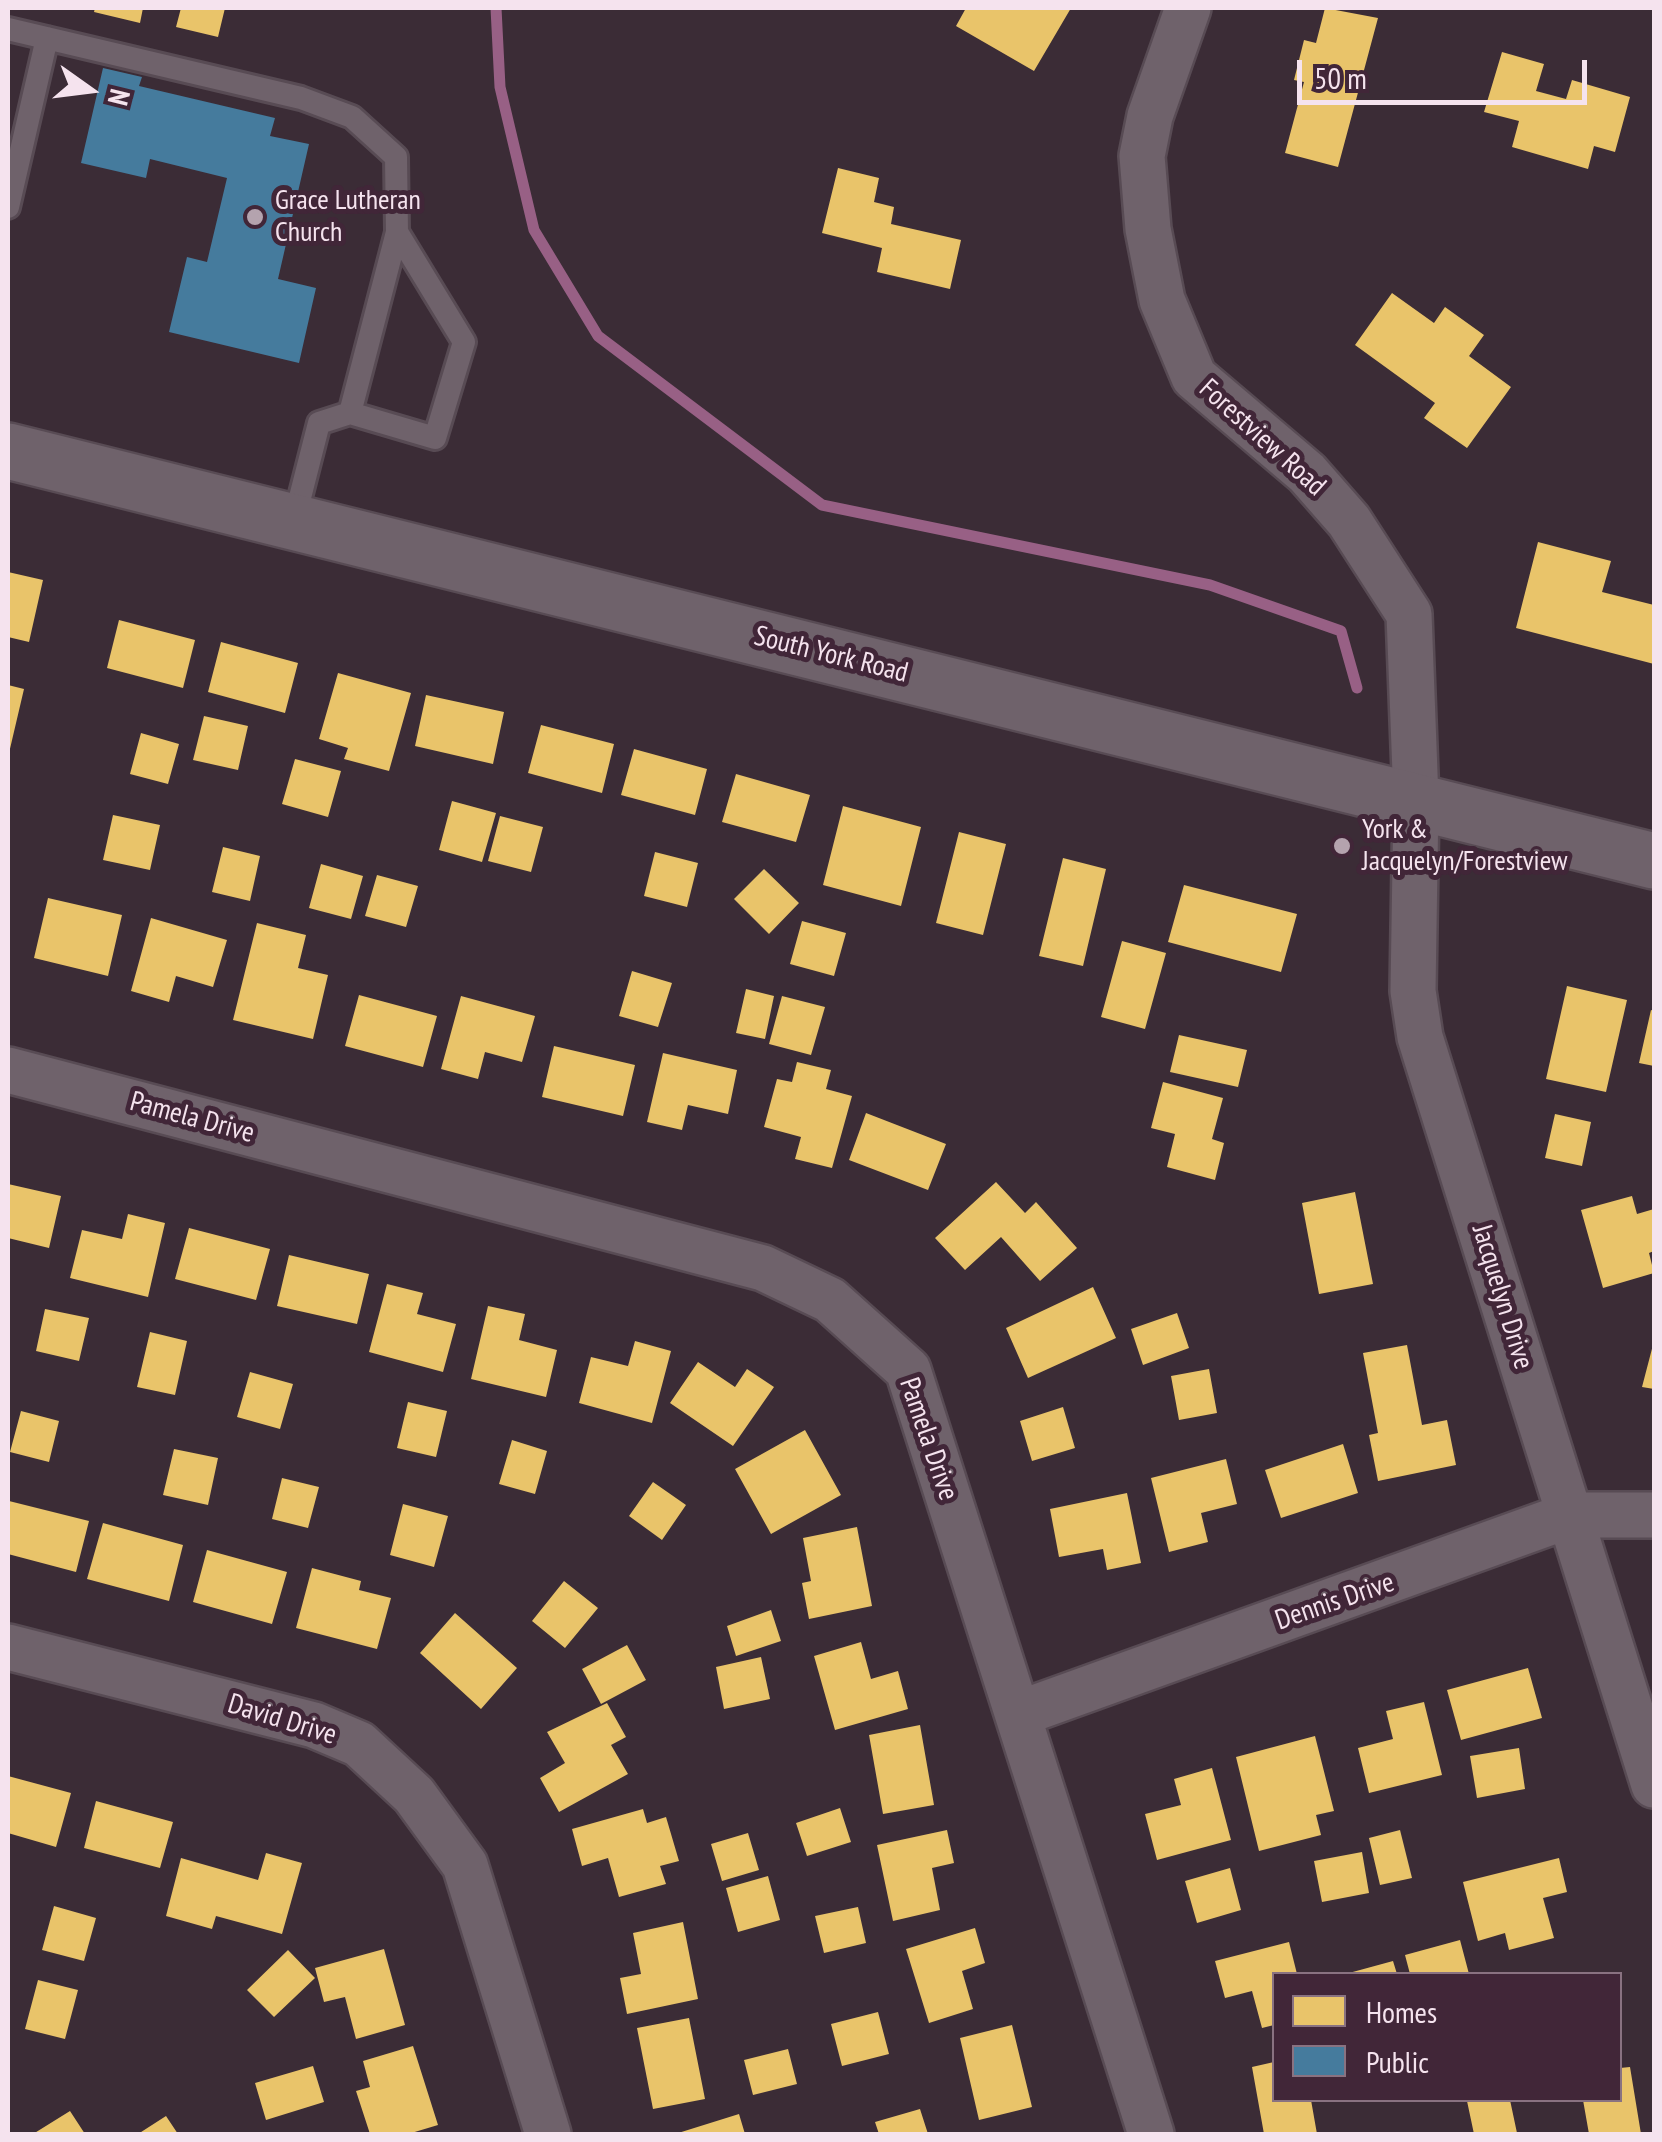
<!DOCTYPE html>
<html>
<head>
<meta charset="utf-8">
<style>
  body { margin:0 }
  #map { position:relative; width:1662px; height:2142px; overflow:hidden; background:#3b2c36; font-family:"PT Sans Narrow",sans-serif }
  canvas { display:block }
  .frame { position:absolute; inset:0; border:10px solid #f5e3ee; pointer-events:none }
  .legend { position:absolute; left:1272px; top:1972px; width:350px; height:130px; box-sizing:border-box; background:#412638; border:2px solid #897281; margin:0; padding:12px 18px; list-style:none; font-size:30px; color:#f5e3ee }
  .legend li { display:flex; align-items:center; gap:20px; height:50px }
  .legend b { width:50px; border:2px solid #897281 }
  .north { position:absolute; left:40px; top:40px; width:100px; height:100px; -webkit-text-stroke:8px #412638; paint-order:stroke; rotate:104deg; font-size:28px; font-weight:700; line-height:40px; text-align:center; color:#f5e3ee }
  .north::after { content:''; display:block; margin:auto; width:35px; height:45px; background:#f5e3ee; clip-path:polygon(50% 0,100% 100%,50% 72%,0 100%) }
  .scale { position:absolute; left:1297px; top:60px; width:290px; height:45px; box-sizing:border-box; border:5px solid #f5e3ee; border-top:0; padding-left:12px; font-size:30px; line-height:35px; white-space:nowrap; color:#f5e3ee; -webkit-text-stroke:8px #412638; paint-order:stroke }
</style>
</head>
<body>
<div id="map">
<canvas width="1662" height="2142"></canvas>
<div class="frame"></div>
<ul class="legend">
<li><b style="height:28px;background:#e9c46a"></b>Homes</li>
<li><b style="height:28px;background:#457b9d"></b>Public</li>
</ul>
<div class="north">N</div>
<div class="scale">50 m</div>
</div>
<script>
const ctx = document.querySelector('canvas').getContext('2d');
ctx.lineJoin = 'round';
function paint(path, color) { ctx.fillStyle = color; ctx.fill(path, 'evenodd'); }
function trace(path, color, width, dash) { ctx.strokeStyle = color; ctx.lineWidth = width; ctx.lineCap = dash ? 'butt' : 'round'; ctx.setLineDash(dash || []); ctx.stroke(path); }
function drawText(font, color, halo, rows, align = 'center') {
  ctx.font = font + ' "PT Sans Narrow",sans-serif'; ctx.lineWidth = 10; ctx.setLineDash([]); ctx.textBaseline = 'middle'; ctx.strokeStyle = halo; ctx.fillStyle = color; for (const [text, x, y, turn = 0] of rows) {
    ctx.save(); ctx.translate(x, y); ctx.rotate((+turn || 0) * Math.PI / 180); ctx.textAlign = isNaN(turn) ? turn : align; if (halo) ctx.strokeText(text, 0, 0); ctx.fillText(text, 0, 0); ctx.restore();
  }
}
paint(new Path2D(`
  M95 8H143L140 23 94 12Z
  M181 8H225L218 37 176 27Z
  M966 8H1071L1034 71 956 26Z
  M1325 8 1378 18 1338 167 1285 153 1304 82 1294 80 1304 40 1316 43Z
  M1502 52 1544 64 1536 91 1566 99 1572 80 1630 97 1615 152 1594 146 1588 169 1512 147 1519 121 1484 112Z
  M838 168 879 178 874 202 894 207 891 224 961 240 950 289 877 272 882 248 822 233Z
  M1392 293 1434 323 1445 307 1484 335 1469 356 1511 387 1467 448 1424 418 1435 403 1355 345Z
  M1538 542 1611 561 1602 592 1654 605V664L1516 628Z
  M8 572 43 580 29 642 8 637Z
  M119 620 195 640 183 688 107 668Z
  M221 642 298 663 285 713 208 692Z
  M338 673 411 693 389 771 344 759 348 748 319 739Z
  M8 685 24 689 9 753H8Z
  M426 695 504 712 493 764 415 746Z
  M204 716 248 726 238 770 193 760Z
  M541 725 614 744 602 793 528 773Z
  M141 733 179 744 168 784 130 774Z
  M634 749 707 769 695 815 621 795Z
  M295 759 341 771 328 817 282 804Z
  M736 774 810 795 796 842 722 822Z
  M452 801 496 813 482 862 439 850Z
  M843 806 921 827 901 906 823 885Z
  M113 815 160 825 150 870 103 860Z
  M500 816 543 827 531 872 488 861Z
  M959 832 1006 844 983 935 936 923Z
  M223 847 260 856 250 901 212 892Z
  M655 852 698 863 687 907 644 896Z
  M1063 858 1106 869 1083 966 1039 956Z
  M321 864 363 876 351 919 309 908Z
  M764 869 799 903 769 934 734 899Z
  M377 875 418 886 406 927 365 916Z
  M1184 885 1297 914 1281 972 1168 942Z
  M48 898 122 915 108 976 34 958Z
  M151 918 227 940 213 987 176 976 169 1002 131 991Z
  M802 921 846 933 834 976 790 964Z
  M257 923 306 935 298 968 328 975 313 1039 233 1020Z
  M1122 941 1166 953 1145 1029 1101 1017Z
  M632 971 672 983 658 1027 619 1016Z
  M1567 986 1627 1000 1606 1092 1546 1079Z
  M746 989 774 996 765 1039 736 1033Z
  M359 995 437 1016 423 1067 345 1046Z
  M461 996 535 1016 522 1062 485 1052 478 1079 441 1069Z
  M782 996 825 1007 811 1055 769 1044Z
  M1651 1010 1654 1011V1066L1639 1063Z
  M1179 1035 1247 1050 1238 1087 1170 1072Z
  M554 1046 635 1065 623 1116 542 1097Z
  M663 1053 737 1070 728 1114 688 1105 682 1130 647 1122Z
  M797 1062 831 1070 826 1089 852 1096 832 1168 795 1159 801 1137 764 1127 777 1079 792 1082Z
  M1163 1082 1223 1098 1212 1139 1224 1143 1215 1180 1167 1167 1175 1134 1151 1128Z
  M866 1113 946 1144 928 1190 849 1160Z
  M1555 1114 1591 1122 1582 1166 1545 1158Z
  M996 1182 1025 1213 1036 1202 1077 1248 1040 1281 1001 1237 965 1270 935 1238Z
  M8 1184 61 1196 49 1248 8 1238Z
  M1355 1192 1373 1284 1319 1294 1302 1203Z
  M1632 1196 1637 1214 1654 1209V1251L1649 1253 1654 1273 1603 1288 1581 1210Z
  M128 1214 165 1223 148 1297 70 1278 82 1230 122 1239Z
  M189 1228 270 1249 256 1300 175 1279Z
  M289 1255 369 1274 357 1324 277 1306Z
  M387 1284 423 1293 417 1314 456 1324 443 1372 369 1352Z
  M1093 1287 1116 1338 1028 1378 1006 1328Z
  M488 1306 525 1314 519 1340 557 1350 546 1397 471 1379Z
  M45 1309 89 1318 79 1361 36 1351Z
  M1177 1313 1189 1348 1143 1365 1131 1329Z
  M150 1332 187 1341 175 1395 137 1387Z
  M635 1341 671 1351 652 1423 579 1403 591 1357 628 1366Z
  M1654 1341V1389L1642 1387Z
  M1407 1345 1422 1425 1447 1420 1456 1465 1378 1481 1369 1435 1378 1433 1363 1353Z
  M698 1362 735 1387 747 1369 774 1387 733 1446 670 1403Z
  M1209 1369 1217 1413 1179 1420 1171 1376Z
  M250 1372 293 1384 280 1429 237 1417Z
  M408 1402 447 1411 436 1457 397 1448Z
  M1063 1407 1075 1448 1032 1461 1020 1421Z
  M21 1411 59 1421 49 1462 10 1452Z
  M805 1430 841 1495 771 1534 735 1469Z
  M512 1440 547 1451 535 1494 499 1484Z
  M1343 1444 1358 1493 1281 1518 1265 1470Z
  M174 1449 218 1458 208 1505 163 1495Z
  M1226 1459 1237 1504 1201 1513 1208 1542 1169 1552 1151 1478Z
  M282 1478 319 1487 308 1528 272 1519Z
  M653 1482 686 1505 662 1540 629 1516Z
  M1127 1493 1141 1563 1107 1570 1103 1549 1059 1557 1050 1509Z
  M9 1501 89 1521 76 1572 8 1554Z
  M403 1504 448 1516 434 1567 390 1555Z
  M103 1523 183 1545 169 1601 87 1579Z
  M857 1527 872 1606 809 1619 802 1583 811 1581 803 1538Z
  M207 1550 287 1572 272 1624 193 1602Z
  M312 1568 361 1581 359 1590 391 1598 377 1649 296 1628Z
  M564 1581 598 1608 565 1648 532 1621Z
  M771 1610 781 1641 736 1656 727 1626Z
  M455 1613 517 1668 481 1709 420 1653Z
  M861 1642 871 1679 898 1671 908 1709 835 1730 814 1656Z
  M627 1645 646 1680 601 1704 582 1669Z
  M761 1657 770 1699 724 1709 716 1667Z
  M1528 1668 1542 1718 1461 1740 1447 1690Z
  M1424 1702 1442 1775 1369 1793 1358 1748 1393 1739 1386 1711Z
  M607 1703 626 1737 611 1745 628 1774 559 1812 540 1778 565 1763 547 1732Z
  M920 1725 934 1805 883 1814 869 1735Z
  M1315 1736 1334 1811 1316 1815 1321 1835 1259 1851 1236 1757Z
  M1519 1748 1525 1789 1477 1798 1470 1756Z
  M1212 1768 1231 1840 1157 1860 1145 1814 1181 1805 1174 1779Z
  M8 1776 71 1793 56 1847 8 1833Z
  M96 1801 173 1822 160 1868 84 1848Z
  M840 1808 851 1842 807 1856 796 1823Z
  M643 1809 647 1823 666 1817 679 1861 660 1866 666 1884 619 1897 608 1858 582 1866 572 1829Z
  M947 1830 954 1863 932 1868 940 1910 893 1921 877 1845Z
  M1400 1830 1412 1878 1380 1885 1369 1838Z
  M748 1833 759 1870 722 1881 711 1844Z
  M1362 1852 1369 1893 1322 1902 1314 1861Z
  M266 1853 302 1863 282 1934 216 1916 212 1929 166 1916 181 1858 258 1880Z
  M1559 1858 1567 1892 1543 1898 1554 1938 1509 1950 1505 1933 1478 1941 1463 1882Z
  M1230 1868 1241 1910 1197 1923 1185 1881Z
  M768 1876 780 1920 738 1932 726 1888Z
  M54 1906 96 1918 84 1961 42 1950Z
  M858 1907 866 1943 824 1953 815 1916Z
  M683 1922 698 1999 627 2014 620 1978 641 1974 633 1933Z
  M975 1928 985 1963 962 1971 973 2009 929 2023 906 1949Z
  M1460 1940 1469 1974H1410L1405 1955Z
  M1289 1942 1297 1974H1274V2025L1262 2028 1252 1991 1225 1998 1215 1961Z
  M384 1949 405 2025 356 2039 345 1997 324 2002 315 1968Z
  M288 1950 315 1978 274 2017 247 1990Z
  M1393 1961 1397 1974H1349V1973Z
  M38 1980 78 1990 65 2039 25 2029Z
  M878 2012 889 2054 842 2066 831 2024Z
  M689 2018 705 2099 653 2109 637 2028Z
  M1012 2025 1032 2107 979 2120 960 2038Z
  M413 2046 438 2125 408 2134H370L356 2091 370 2087 363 2061Z
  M788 2049 797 2084 753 2095 744 2060Z
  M1274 2062V2100H1311L1317 2134H1264L1252 2067Z
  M313 2066 324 2102 266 2120 255 2083Z
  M1630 2067 1641 2134H1589L1583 2100H1620V2068Z
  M1510 2100 1517 2133 1474 2134 1467 2101Z
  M920 2109 928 2134H879L875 2122Z
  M70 2111 85 2134H33Z
  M739 2114 745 2134H675Z
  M166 2116 178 2134H138Z`), '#e9c46a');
paint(new Path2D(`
  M103 68 142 77 139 86 275 118 270 136 309 144 278 279 316 288 299 363 169 332 187 257 207 262 227 178 150 159 146 178 81 163Z`), '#457b9d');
trace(new Path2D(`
  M496 8 500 87 534 230 598 336 822 505 1210 585 1341 631 1357 688`), '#986085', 11);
const lane = new Path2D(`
  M8 29 301 98 352 117 396 157 397 232 464 342 435 438 350 413 319 423 294 521
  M8 207 47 38
  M350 413 397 232`);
const street = new Path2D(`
  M1188 8 1150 116 1142 156 1148 229 1162 300 1194 377 1307 473 1349 521 1409 614 1416 800 1413 991 1420 1037 1654 1785
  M8 1070 763 1268 830 1300 908 1370 1151 2134
  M8 1647 314 1725 359 1744 414 1795 465 1865 548 2134
  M1018 1714 1570 1515H1654`);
const secondary = new Path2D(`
  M8 451 1654 861`);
trace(lane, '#584b54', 28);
trace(street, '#584b54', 50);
trace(secondary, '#584b54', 60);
trace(lane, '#6f626b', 22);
trace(street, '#6f626b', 45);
trace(secondary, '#6f626b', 55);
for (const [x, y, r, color] of [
  [255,217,10,"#b4a3ae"],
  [1342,846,10,"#b4a3ae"]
]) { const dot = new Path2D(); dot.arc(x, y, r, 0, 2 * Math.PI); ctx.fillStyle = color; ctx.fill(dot); trace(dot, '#412638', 4); }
drawText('28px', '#f5e3ee', '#412638', [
  ["Grace Lutheran",275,201],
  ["Church",275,233],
  ["York &",1362,830],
  ["Jacquelyn/Forestview",1362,862]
], 'left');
drawText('28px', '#f5e3ee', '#412638', [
  ["Forestview Road",1262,438,42],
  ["South York Road",831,655,14],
  ["Pamela Drive",192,1118,15],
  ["Jacquelyn Drive",1502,1297,73],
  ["Pamela Drive",928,1439,71],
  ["Dennis Drive",1335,1602,-19],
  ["David Drive",282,1720,17]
]);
</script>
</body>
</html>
